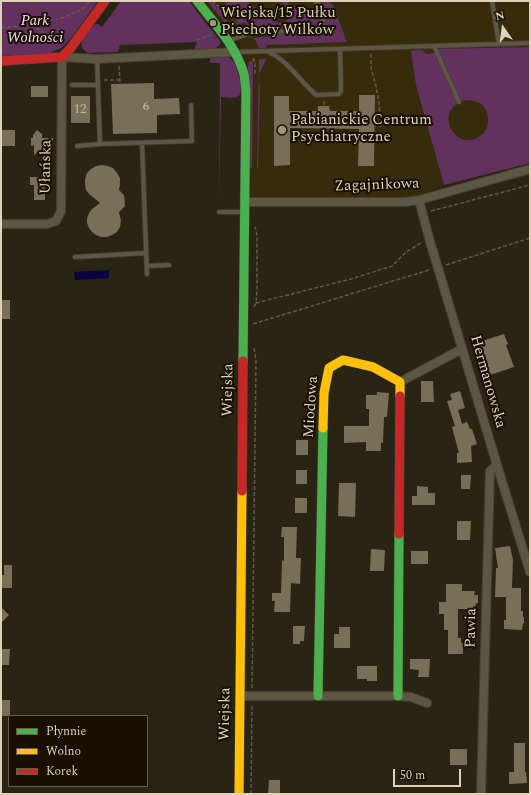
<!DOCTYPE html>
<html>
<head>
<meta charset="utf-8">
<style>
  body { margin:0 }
  #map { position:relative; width:531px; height:795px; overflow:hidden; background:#292414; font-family:Spectral,serif }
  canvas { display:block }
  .frame { position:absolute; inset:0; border:2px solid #ddd3b8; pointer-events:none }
  .legend { position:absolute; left:8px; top:715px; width:140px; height:72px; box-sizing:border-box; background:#181000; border:1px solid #675e4a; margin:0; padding:5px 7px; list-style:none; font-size:12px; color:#ddd3b8 }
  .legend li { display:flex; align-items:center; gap:8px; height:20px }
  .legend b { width:20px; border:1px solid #675e4a }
  .north { position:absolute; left:483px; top:8px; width:40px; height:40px; -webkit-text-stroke:3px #181000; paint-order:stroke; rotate:346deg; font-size:11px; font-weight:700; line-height:16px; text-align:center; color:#ddd3b8 }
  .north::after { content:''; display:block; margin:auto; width:14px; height:18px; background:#ddd3b8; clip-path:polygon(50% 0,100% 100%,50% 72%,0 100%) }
  .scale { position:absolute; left:393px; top:769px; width:68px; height:18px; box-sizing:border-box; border:2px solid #ddd3b8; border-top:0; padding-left:5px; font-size:12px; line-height:14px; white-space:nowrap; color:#ddd3b8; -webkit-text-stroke:3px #181000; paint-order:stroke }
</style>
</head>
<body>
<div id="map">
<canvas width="531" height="795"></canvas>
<div class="frame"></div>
<ul class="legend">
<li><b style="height:5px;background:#4caf50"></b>Płynnie</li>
<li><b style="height:5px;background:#ffc107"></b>Wolno</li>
<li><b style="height:5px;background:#c62828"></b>Korek</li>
</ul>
<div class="north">N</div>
<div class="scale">50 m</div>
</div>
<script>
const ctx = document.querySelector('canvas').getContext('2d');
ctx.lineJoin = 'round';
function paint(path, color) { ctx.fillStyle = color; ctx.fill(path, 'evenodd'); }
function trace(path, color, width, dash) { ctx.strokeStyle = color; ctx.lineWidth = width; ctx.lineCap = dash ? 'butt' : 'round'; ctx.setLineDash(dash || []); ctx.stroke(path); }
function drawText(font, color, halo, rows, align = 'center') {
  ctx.font = font + ' Spectral,serif'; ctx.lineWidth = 4; ctx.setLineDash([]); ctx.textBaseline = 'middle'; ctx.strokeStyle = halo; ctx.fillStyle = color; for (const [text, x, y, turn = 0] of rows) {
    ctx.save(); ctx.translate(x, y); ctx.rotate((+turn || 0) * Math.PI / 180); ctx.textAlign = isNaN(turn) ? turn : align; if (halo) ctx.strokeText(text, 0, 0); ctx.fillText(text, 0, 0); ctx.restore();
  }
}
paint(new Path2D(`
  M204 1H530V163L444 185 414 197H257L251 196 250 195 248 69 247 63 240 44 229 32Z`), '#362c0c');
paint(new Path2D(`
  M1 1H98L72 37 61 48 47 54 1 56Z
  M121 1H189L220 41V44C215 52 202 50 194 50L197 42 120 45 118 52 88 53C73 44 88 33 95 24H98L102 27Z
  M207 1H210L225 11 227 25Z
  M225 1H246L278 23 287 21 294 12 278 1H286L300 12 313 8 320 1H328L333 5 347 42 267 45 266 48H259L254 38 273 36V29L249 31 245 23 238 24 233 14 226 9Z
  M530 47V163L444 185 416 85 411 51 422 50 426 54 435 53 458 103C435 117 458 152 480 136 485 133 488 127 488 121 489 104 475 98 461 101L438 49Z
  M221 56C226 56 229 57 233 61 237 65 244 91 239 96 235 99 225 97 221 97L219 207 220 63H210V57Z
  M267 58 259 74V84L260 85 258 168H257L259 60Z
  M252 60 253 63 252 168H250L248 67 249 62Z`), '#63315e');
paint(new Path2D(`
  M109 270V278L75 280 74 272Z`), '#08043f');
paint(new Path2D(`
  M154 83V99L179 98 180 114 157 115V133L113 134 111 84Z
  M31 86H48V97H31Z
  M359 95H375L374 166H358L359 129 290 128V165L274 166V96H289V111H318V106H329L330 111H359Z
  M71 96H90V123H71Z
  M1 130H15V146H1Z
  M37 130 42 134V138H53V141L45 143V149L40 150 34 155V145L31 146V138H33V135Z
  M102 165 108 166 113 168 117 173 120 178V184L119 190 124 195 125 206 119 212 121 221 120 227 117 232 112 235 107 237H101L96 235 92 232 89 228 87 223V218L89 213 92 209 100 203 89 194 86 190 85 184V179L87 173 91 169 96 166Z
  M30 177H45V200H34V185H30Z
  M1 300H10V319H1Z
  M504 334 508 344 506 345 514 367 490 375 479 342Z
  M421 381H433L434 402H421Z
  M460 391 465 408 458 410 462 424 467 422 470 429H472L477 444 471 446 472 462 457 463V453H459L452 427 455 426 447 401 452 400 450 394Z
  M377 392 389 393 387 417H384L383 443 381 442V451H366V442L344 443V426H369V409H366V395H377Z
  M296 440H308V455H296Z
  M296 470H307V484H296Z
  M461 475H471L470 489H461Z
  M339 483H356L355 517 338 516Z
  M417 486 428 487V493H435V505H412V496H417Z
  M295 498H307V513H295Z
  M457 521H471L470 540H457Z
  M282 527H297L296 558H301L300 584 291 583 290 612H274L275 601H272V593H281L282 560 284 561V537H281Z
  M510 546 513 560 512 588H521V611H523V617H524V624L523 623 522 630 504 629V620H506V597H495L496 568H498L495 548Z
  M371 549 385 550 384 571H370Z
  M411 551H428V564H411Z
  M4 565H12V588H1V575H4Z
  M446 584H462V591H475L474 595H478V603H476L475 609H458V638H461V643H463V654H448V630H444V614H439V602H446Z
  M1 607 9 615 1 623Z
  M293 626H305L304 641H300V644H293Z
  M339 627H350V648H334V634H339Z
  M1 649H10L9 665H1Z
  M410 659H430L429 677H418L419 670 410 669Z
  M357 666H377V681H367V679H357Z
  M1 700H10V716H1Z
  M514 743H525V772H526L527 783 509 784V772H514Z
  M450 749H467V765H450Z
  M269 780H280V794H268Z`), '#776f57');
const lane = new Path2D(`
  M492 1 499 44
  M228 41 247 34 315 29C329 22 324 9 315 1
  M434 46 459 102
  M237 52 530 43
  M270 53C286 59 302 83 316 95L339 94 341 91 340 49
  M97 59 100 144 192 141 191 105
  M72 85H98
  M142 143 147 274
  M77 146 100 144
  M219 212H244
  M75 257 146 253
  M147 266 169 265`);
const street = new Path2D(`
  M419 200 429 238 497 465 530 572
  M245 202H405L419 200 530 169
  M1 224H47L56 221 61 211 62 57 97 59 235 52
  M400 382 462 349
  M240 696H398L411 697 427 703
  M481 794 490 471 497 465`);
const fast = new Path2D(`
  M197 1C215 24 236 46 244 74 245 79 245 85 246 90L243 361
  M318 696 323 428
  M398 696 399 534`);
const slow = new Path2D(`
  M323 428 324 393 329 368 343 360 373 367 400 382V396
  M239 794 242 491`);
const jam = new Path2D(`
  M1 61 62 57 70 49 105 1
  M242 491 243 361
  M399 534 400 396`);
trace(lane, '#464133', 5.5);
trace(street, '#464133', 10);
trace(fast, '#464133', 10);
trace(slow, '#464133', 10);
trace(jam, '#464133', 10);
trace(new Path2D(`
  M212 1 231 15 239 29
  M31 25 62 44
  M1 28 31 25 65 17 84 8 90 1
  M196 40 211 35
  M371 54V67L376 86 379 103 381 126H375
  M253 58 255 63V74
  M119 66 120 84
  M104 80H120
  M324 101V106
  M431 211 530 185
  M446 265 530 238
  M256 303 351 279 392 266 406 252 421 243
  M254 307 256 303 257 290V235L255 227
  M253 324 429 270
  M252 688 256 360 254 348
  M251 794 252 704`), '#5f5a4a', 1.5, [4, 2]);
trace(lane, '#5c5643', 4);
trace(street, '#5c5643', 8);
trace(fast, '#4caf50', 9);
trace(slow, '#ffc107', 9);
trace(jam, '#c62828', 9);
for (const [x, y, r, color] of [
  [213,23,4,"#9e967f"],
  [282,130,5,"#9e967f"]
]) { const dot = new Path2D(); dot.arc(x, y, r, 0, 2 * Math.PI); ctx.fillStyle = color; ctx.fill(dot); trace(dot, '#181000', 1.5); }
drawText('13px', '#c4baa0', null, [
  ["6",146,107],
  ["12",80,110]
]);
drawText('15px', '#ddd3b8', '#181000', [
  ["Wiejska/15 Pułku",221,14],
  ["Piechoty Wilków",221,31],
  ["Pabianickie Centrum",291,121],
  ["Psychiatryczne",291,138]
], 'left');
drawText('italic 15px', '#fad6f6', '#181000', [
  ["Park",35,22],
  ["Wolności",35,39]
]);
drawText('15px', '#ddd3b8', '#181000', [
  ["Ułańska",47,167,-89],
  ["Zagajnikowa",377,186,-2],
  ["Hermanowska",487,382,74],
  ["Wiejska",229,390,-89],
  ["Miodowa",312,407,-86],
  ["Pawia",472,628,-89],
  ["Wiejska",226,714,-89]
]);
</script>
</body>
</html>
